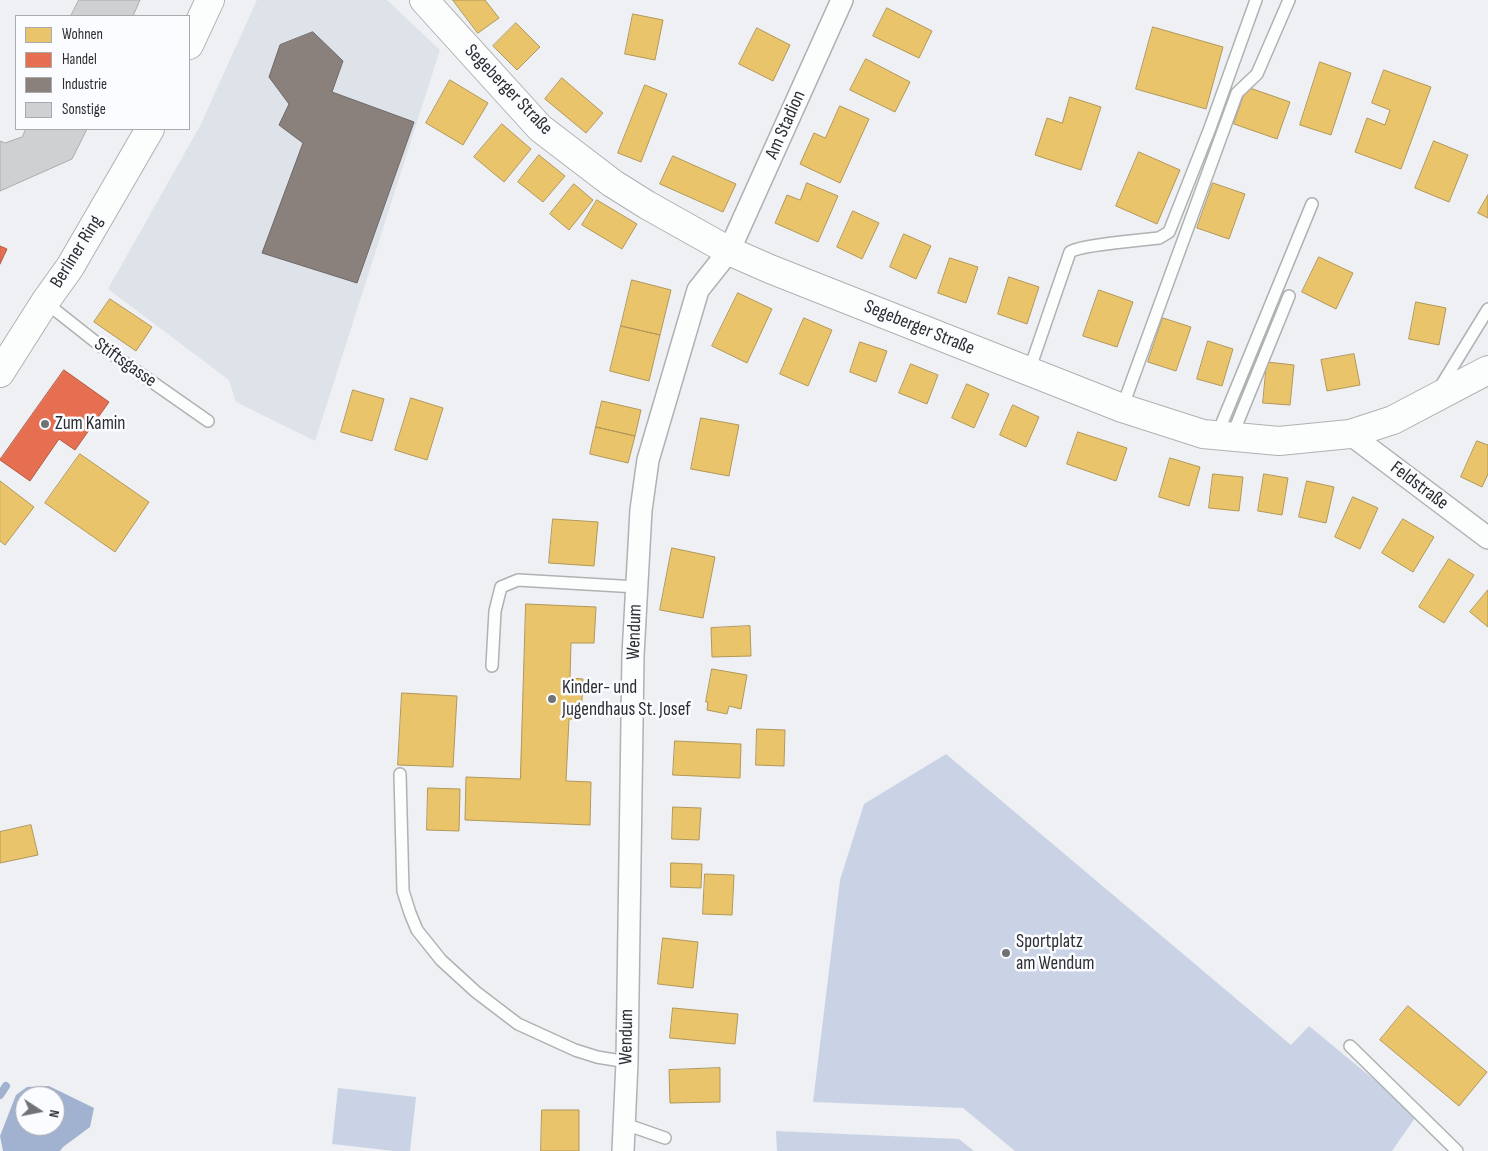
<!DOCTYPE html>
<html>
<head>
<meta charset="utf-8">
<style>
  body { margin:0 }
  #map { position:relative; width:1488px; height:1151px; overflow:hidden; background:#eef0f3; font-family:"Sofia Sans Condensed",sans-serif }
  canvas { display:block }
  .legend { position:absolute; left:15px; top:15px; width:175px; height:115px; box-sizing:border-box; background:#fbfcff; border:1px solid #a9aaad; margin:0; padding:6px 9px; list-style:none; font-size:15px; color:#2d2e31 }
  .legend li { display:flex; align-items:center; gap:10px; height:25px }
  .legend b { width:25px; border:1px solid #a9aaad }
  .north { position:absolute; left:15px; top:1086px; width:50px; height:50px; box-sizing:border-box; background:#fbfcff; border:1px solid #a9aaad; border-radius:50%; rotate:101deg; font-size:14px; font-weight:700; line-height:20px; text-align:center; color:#2d2e31 }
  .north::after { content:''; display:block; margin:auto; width:18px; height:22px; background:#717275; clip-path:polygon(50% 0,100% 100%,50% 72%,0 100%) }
</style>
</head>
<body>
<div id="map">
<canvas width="1488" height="1151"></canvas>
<ul class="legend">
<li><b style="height:14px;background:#e9c46a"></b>Wohnen</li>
<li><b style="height:14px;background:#e76f51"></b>Handel</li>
<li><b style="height:14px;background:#8a817c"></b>Industrie</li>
<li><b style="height:14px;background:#cfd0d2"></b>Sonstige</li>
</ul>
<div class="north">N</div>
</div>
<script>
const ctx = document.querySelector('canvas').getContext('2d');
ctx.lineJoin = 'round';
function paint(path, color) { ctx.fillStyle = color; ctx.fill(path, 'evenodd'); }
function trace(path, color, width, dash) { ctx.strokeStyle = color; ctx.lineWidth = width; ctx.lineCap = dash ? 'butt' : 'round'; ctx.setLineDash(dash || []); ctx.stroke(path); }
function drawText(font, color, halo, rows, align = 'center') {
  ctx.font = font + ' "Sofia Sans Condensed",sans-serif'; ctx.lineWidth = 5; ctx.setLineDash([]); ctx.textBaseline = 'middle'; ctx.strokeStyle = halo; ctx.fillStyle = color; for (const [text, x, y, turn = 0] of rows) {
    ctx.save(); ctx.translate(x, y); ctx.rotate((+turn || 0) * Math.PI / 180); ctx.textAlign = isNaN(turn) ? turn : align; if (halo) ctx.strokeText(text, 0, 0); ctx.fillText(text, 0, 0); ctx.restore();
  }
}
paint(new Path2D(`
  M257 0H387L440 50 315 441 236 402 229 380 108 289 200 126Z`), '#dee2e9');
paint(new Path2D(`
  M946 754 1291 1045 1309 1026 1417 1115 1392 1151H1015L963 1108 813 1102 840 880 864 804Z
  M338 1088 416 1097 410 1151H394L332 1144Z
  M776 1131 959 1139 974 1151H777Z`), '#cad3e6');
paint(new Path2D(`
  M49 1086 94 1108 90 1127 63 1147 60 1151H3L0 1136 16 1095 27 1087ZM25 1096H55V1126H25Z`), '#a1b2d1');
const homes = new Path2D(`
  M453 0H485L499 18 478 33Z
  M887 8 932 31 919 58 873 36Z
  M633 14 663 20 655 60 625 54Z
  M516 23 540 47 517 70 493 46Z
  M1153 27 1223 47 1206 109 1136 89Z
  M757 28 790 45 773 81 739 64Z
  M866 59 910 82 895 112 850 90Z
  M1320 62 1351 73 1331 135 1300 125Z
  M1384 70 1431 87 1401 169 1355 152 1367 118 1385 125 1390 110 1372 103Z
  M562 78 603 113 586 133 545 99Z
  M450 80 488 103 463 145 426 123Z
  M645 85 667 94 641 162 618 153Z
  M1247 87 1290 102 1277 139 1234 124Z
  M1070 97 1101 107 1081 170 1035 155 1047 118 1062 123Z
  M840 106 869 119 840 183 800 164 814 133 825 138Z
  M502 124 531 149 504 182 474 157Z
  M1434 141 1468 155 1449 202 1415 188Z
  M1139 152 1180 170 1157 224 1116 206Z
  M539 155 565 176 543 202 518 182Z
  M673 156 736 184 723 212 660 184Z
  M807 183 838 196 818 242 775 223 787 195 800 200Z
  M1213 183 1245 194 1229 239 1197 228Z
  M574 184 593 200 569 230 550 214Z
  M1488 195V218L1478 213Z
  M597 200 637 224 622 249 582 225Z
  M853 211 879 223 862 259 837 247Z
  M904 234 931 246 916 279 890 267Z
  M1319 257 1353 273 1336 309 1302 292Z
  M950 258 978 267 966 303 938 293Z
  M1009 277 1039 287 1027 324 998 314Z
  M632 280 671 290 660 335 621 326Z
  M1099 290 1133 302 1117 347 1083 336Z
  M738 293 772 309 747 363 712 346Z
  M110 299 152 327 136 351 94 322Z
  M1416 302 1446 308 1439 345 1409 339Z
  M804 318 832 330 808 386 780 374Z
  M1163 318 1191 327 1176 371 1148 362Z
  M621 326 660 335 649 381 610 371Z
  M1208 341 1233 349 1222 386 1197 379Z
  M860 342 887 351 876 382 850 372Z
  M1354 354 1360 385 1327 391 1321 360Z
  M1267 362 1294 365 1290 405 1263 403Z
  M911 364 938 375 927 404 899 393Z
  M967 384 989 394 974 428 952 418Z
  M353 390 384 399 372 441 341 432Z
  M411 398 443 408 427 460 395 450Z
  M602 401 641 410 635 436 596 427Z
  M1013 405 1039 417 1026 447 1000 435Z
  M701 418 739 425 729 476 691 469Z
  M596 427 635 436 628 463 590 454Z
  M1078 432 1127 448 1116 481 1067 464Z
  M1477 441 1488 445V474L1482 487 1461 477Z
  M80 454 149 502 115 552 45 503Z
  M1170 458 1200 467 1189 506 1159 497Z
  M1213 474 1243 477 1239 511 1209 508Z
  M1264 474 1288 478 1282 515 1258 511Z
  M0 481 34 507 5 545 0 541Z
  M1307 481 1334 487 1326 523 1299 517Z
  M1353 497 1378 508 1360 549 1335 537Z
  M553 519 598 522 594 566 549 563Z
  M1403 519 1434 537 1413 572 1382 553Z
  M672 548 715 557 703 618 660 610Z
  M1449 559 1474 575 1444 623 1419 607Z
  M1488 590V627L1470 612Z
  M526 604 596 607 594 643H571L570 678 583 679 581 719H569L566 781 591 782 590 825 465 820 466 777 520 779Z
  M750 626 751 656 712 657 711 628Z
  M712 669 747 675 741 709 729 706 727 714 707 710 708 702H706Z
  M402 693 457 696 453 767 398 765Z
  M757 729 785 730 784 766 756 765Z
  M675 741 741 744 740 778 673 775Z
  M428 788 460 789 459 831 427 830Z
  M673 807 701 808 699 840 672 839Z
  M31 825 38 855 0 863V832Z
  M671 863 702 864 701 888 671 887Z
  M705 874 734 875 732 915 703 914Z
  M663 938 698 942 693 988 658 984Z
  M1408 1006 1487 1072 1459 1106 1380 1040Z
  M673 1008 738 1014 735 1044 670 1038Z
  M720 1068V1102L670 1103 669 1070Z
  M542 1110H579V1151H541Z`);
paint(homes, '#e9c46a');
trace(homes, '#b19759', 1);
const shops = new Path2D(`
  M0 246 7 249 0 264Z
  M64 370 109 402 75 450 59 439 30 481 0 460Z`);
paint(shops, '#e76f51');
trace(shops, '#af5c47', 1);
const industry = new Path2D(`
  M313 32 343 61 332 92 414 122 357 283 262 253 303 143 279 125 289 104 269 77 280 45Z`);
paint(industry, '#8a817c');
trace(industry, '#6e6866', 1);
trace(new Path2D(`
  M0 1095 6 1086`), '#a1b2d1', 8);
const building = new Path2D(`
  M79 0H140L133 16H71Z
  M26 129H87L72 159 0 191V141L5 143 22 137Z`);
paint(building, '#cfd0d2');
trace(building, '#aaabae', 1);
const lane = new Path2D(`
  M45 302 102 347 208 421
  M1029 371 1070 252C1079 245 1143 240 1159 238L1169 232 1210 128 1256 0
  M1439 389 1488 309
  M1122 408 1237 93 1257 74 1289 0
  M1217 435 1312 204
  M1232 436 1289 296
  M492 666 495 611 501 587 518 580 637 587
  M400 774 403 891 410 913 417 930 441 960 476 992 518 1024 575 1050 597 1057 627 1062
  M1350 1046 1457 1151
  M625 1124 665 1138`);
const street = new Path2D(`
  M1350 434 1488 538
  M623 1151 627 1062 633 655 641 510 648 460 698 290 729 251 842 0`);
const secondary = new Path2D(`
  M424 0 540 128 612 183 647 205 729 251 770 269 1122 408 1203 434 1279 441 1350 434 1393 420 1488 370`);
const primary = new Path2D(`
  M189 45 210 0
  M0 373 45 302 70 267 150 129`);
trace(lane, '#afb1b3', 14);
trace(street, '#afb1b3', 24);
trace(secondary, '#afb1b3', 30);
trace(primary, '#afb1b3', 30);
trace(lane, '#fcfdfd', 11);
trace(street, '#fcfdfd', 21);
trace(secondary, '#fcfdfd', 28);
trace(primary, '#fcfdfd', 28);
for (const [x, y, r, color] of [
  [45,424,5,"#717275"],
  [552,699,5,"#717275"],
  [1006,953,5,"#717275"]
]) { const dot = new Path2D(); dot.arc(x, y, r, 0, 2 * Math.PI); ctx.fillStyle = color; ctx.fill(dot); trace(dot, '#fbfcff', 2); }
drawText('19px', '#2d2e31', '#fbfcff', [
  ["Segeberger Straße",508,90,46],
  ["Am Stadion",786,125,-66],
  ["Berliner Ring",77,252,-58],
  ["Segeberger Straße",919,328,22],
  ["Stiftsgasse",125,363,35],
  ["Feldstraße",1419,486,37],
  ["Wendum",635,632,-88],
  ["Wendum",627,1037,-89]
]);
drawText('19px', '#2d2e31', '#fbfcff', [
  ["Zum Kamin",55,424],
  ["Kinder- und",562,688],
  ["Jugendhaus St. Josef",562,710],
  ["Sportplatz",1016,942],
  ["am Wendum",1016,964]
], 'left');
</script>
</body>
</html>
